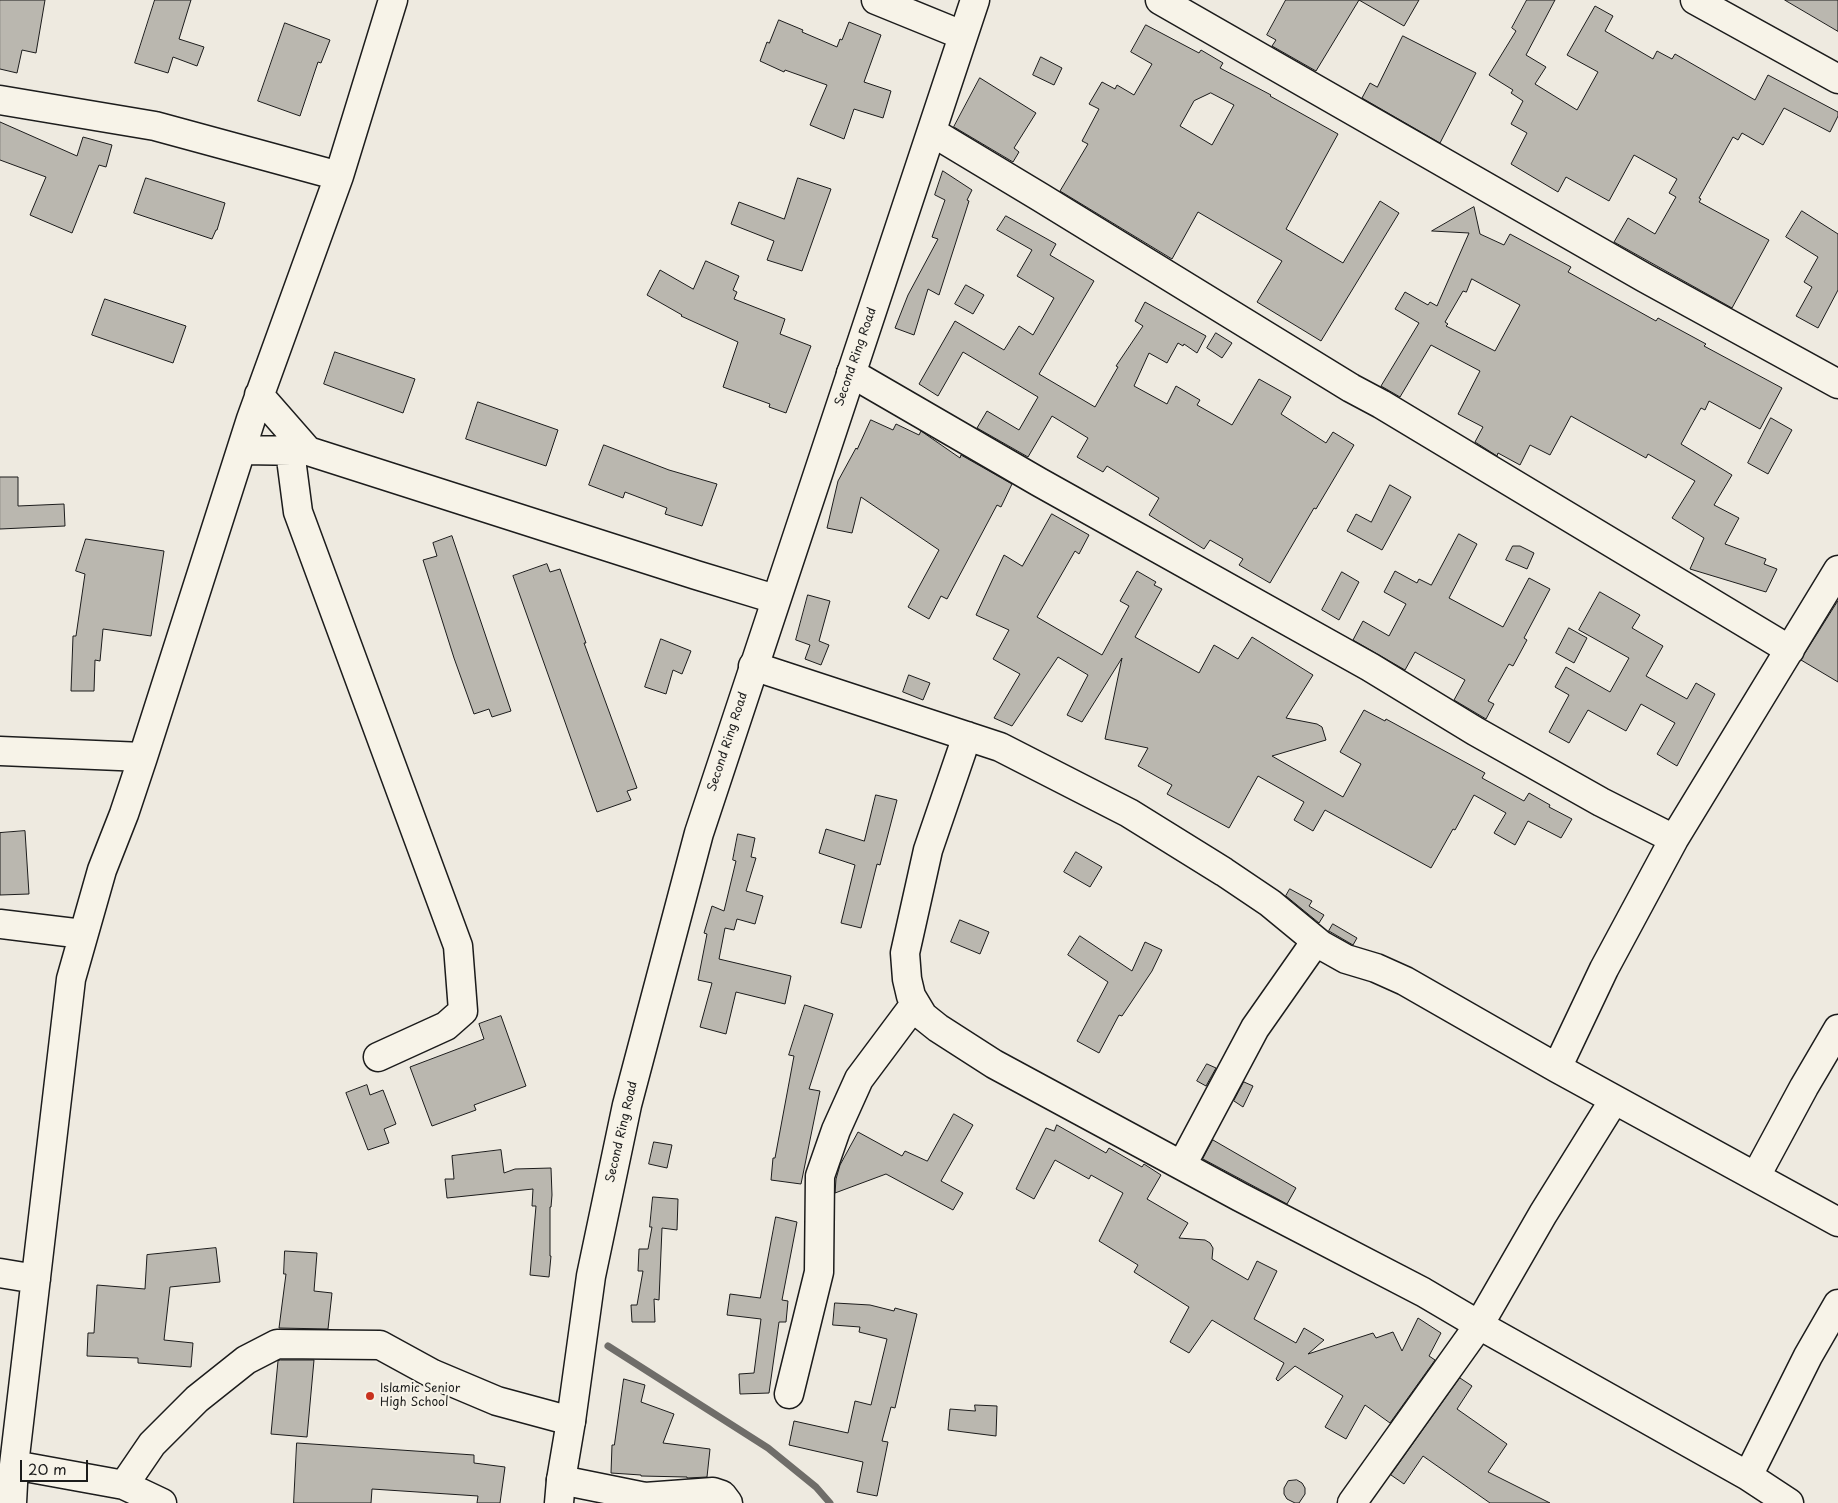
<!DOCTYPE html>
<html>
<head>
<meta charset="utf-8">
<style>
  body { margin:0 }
  #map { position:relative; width:1838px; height:1503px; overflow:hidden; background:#eeeae0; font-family:"Playpen Sans",sans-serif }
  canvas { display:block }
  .scale { position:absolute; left:20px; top:1460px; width:68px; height:22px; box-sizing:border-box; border:2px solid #1c1c1c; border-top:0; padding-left:6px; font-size:15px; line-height:18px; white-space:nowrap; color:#1c1c1c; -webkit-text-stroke:4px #f7f3e8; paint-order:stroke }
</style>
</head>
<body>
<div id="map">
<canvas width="1838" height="1503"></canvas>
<div class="scale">20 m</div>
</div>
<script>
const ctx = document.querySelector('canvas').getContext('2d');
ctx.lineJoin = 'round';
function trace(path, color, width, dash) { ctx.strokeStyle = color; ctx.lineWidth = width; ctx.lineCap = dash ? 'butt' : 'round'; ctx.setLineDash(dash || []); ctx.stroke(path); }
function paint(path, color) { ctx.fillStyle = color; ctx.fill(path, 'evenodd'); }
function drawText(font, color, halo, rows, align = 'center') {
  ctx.font = font + ' "Playpen Sans",sans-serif'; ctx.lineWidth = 4; ctx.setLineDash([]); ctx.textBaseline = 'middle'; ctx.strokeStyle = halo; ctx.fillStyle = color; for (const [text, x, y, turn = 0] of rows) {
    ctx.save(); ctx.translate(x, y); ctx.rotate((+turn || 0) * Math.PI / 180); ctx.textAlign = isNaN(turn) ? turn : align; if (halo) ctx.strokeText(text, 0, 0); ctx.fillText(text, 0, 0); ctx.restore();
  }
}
trace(new Path2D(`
  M608 1346 768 1448 816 1487 830 1503`), '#6f6d69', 7);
const building = new Path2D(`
  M0 0H45L36 53 22 50 17 73 0 69Z
  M155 0H191L179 39 204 47 197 66 173 57 168 73 135 63Z
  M1286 0H1419L1404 26 1359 0 1316 71 1272 46 1276 40 1267 35Z
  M1527 0H1555L1526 55 1546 67 1535 84 1577 110 1598 72 1567 55 1595 6 1613 16 1605 31 1653 59 1657 51 1672 59 1675 54 1755 100 1768 75 1838 112V116L1830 132 1784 108 1763 145 1742 133 1738 140 1733 137 1699 198 1701 199 1699 202 1769 240 1732 308 1614 242 1628 218 1655 234 1676 197 1669 193 1677 179 1634 155 1609 201 1566 177 1558 192 1511 164 1527 133 1511 124 1523 101 1511 93 1513 90 1489 75 1516 31 1512 28Z
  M1785 0H1838V31Z
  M779 20 803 30 802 32 837 47 840 39 842 40 849 22 881 35 864 82 891 91 883 118 854 109 844 139 810 125 827 85 785 70 784 72 760 61 767 42 769 43Z
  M285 23 330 40 321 63 318 62 300 116 258 101Z
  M1146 25 1199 53 1201 50 1223 63 1220 68 1271 95 1270 96 1338 134 1286 229 1343 263 1380 201 1399 213 1321 341 1257 302 1282 261 1198 212 1172 259 1060 191 1088 144 1082 141 1099 109 1089 104 1102 82 1115 89 1117 85 1134 95 1152 64 1131 52ZM1211 93 1234 105 1212 145 1180 126 1194 101Z
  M1403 36 1476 73 1440 143 1362 98 1370 83 1377 87Z
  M1041 57 1062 68 1054 85 1033 75Z
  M980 78 1036 113 1014 148 1019 152 1013 162 954 127Z
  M0 122 77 156 83 137 112 145 106 167 99 165 72 233 30 215 46 177 0 160Z
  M943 171 972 190 967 200 969 201 939 295 928 289 914 335 895 328 908 295 938 239 932 237 945 200 935 195Z
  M146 178 225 203 217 230H216L212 239 134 213Z
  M798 178 831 189 802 271 767 260 774 241 731 224 739 202 784 219Z
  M1474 207 1480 234 1504 245 1510 234 1571 267 1568 272 1656 321 1658 318 1706 344 1704 346 1782 388 1760 429 1709 401 1705 410 1701 408 1681 444 1732 475 1714 505 1739 518 1725 544 1766 559 1764 564 1777 569 1766 592 1690 569 1704 538 1672 518 1695 481 1648 454 1646 458 1571 416 1550 455 1530 445 1520 465 1498 453 1497 456 1475 442 1483 427 1458 414 1480 371 1431 345 1400 397 1381 386 1419 323 1395 309 1405 292 1428 305 1430 302 1437 306 1469 233 1432 231ZM1472 279 1520 305 1495 351 1446 326 1448 324 1445 322 1463 291 1466 292Z
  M1802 211 1838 234V290L1818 328 1796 316 1812 287 1804 282 1818 257 1786 237Z
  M1006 216 1056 244 1050 255 1094 281 1039 374 1095 407 1118 367 1116 366 1143 326 1135 321 1145 302 1206 336 1197 353 1184 344 1183 346 1178 343 1167 363 1149 353 1134 386 1167 404 1176 386 1200 400 1197 405 1232 425 1259 379 1291 397 1281 414 1326 443 1333 432 1354 445 1316 509 1314 508 1270 583 1239 565 1243 559 1210 540 1204 549 1149 515 1159 498 1107 466 1103 472 1077 457 1088 438 1052 416 1028 457 977 428 987 411 1019 430 1038 397 963 352 938 396 919 384 955 321 1004 350 1019 326 1033 335 1054 298 1017 276 1032 250 997 230Z
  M706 261 739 276 733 290 737 292 734 299 785 319 780 334 811 346 786 413 769 407 770 404 723 387 738 342 681 316 682 315 647 295 660 270 693 289Z
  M966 285 984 295 973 314 955 304Z
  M105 299 186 326 173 363 92 335Z
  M1216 333 1232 343 1222 358 1207 348Z
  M335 352 415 379 403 413 324 384Z
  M478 402 558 430 546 466 466 439Z
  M1771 418 1792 430 1768 474 1748 463Z
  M871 420 893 430 896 424 919 435 921 431 960 458 961 455 1012 484 1001 507 997 505 947 599 941 596 929 619 908 607 939 550 861 497 852 533 827 528 838 481 856 448 857 449Z
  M604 445 669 470 717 484 702 526 665 514 667 508 625 492 623 498 589 485Z
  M0 477H18V506L64 504 65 526 0 529Z
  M1390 485 1411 497 1382 550 1347 531 1356 514 1371 522Z
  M1052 514 1089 535 1079 554 1075 551 1037 617 1102 655 1129 606 1120 601 1137 571 1156 582 1154 585 1162 589 1135 637 1199 673 1214 645 1238 659 1252 637 1313 675 1286 718 1317 724 1322 727 1326 740 1272 756 1343 797 1361 764 1340 752 1364 710 1385 721 1386 719 1485 773 1482 778 1524 801 1529 793 1550 805 1549 807 1572 819 1561 838 1528 821 1515 845 1494 833 1506 813 1474 795 1455 830 1453 829 1431 868 1325 810 1313 831 1294 820 1304 802 1258 776 1229 828 1167 794 1172 785 1138 766 1148 748 1105 739 1122 658 1082 722 1067 715 1088 675 1058 657 1012 726 994 718 1020 674 993 659 1009 630 976 615 1004 555 1022 566Z
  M1459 534 1477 544 1449 598 1503 627 1529 578 1550 589 1524 638 1527 640 1513 666 1509 664 1488 701 1494 704 1486 719 1454 700 1465 680 1415 652 1405 670 1353 640 1363 621 1389 636 1406 604 1384 592 1395 571 1417 583 1419 579 1431 585Z
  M452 536 511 711 492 717 489 709 474 714 454 658 423 560 437 556 433 543Z
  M86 539 164 551 151 636 103 629 100 661 95 660 94 691H71L73 636H76L85 574 76 571Z
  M1513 546H1520L1534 553 1527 569 1506 560Z
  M547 564 550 572 560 569 586 643H584L637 788 627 791 631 800 597 812 513 576Z
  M1342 572 1359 582 1339 620 1322 610Z
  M1600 592 1640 615 1632 628 1663 646 1646 676 1687 699 1696 683 1715 694 1677 766 1657 754 1675 723 1641 704 1626 731 1588 710 1569 743 1549 732 1569 695 1555 687 1566 667 1610 692 1629 658 1579 630Z
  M808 595 830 601 819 641 829 645 821 665 805 659 810 645 796 640Z
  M1838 601V682L1801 660Z
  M1569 628 1587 638 1574 663 1556 653Z
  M661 639 691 651 682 674 673 670 666 694 645 687Z
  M909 675 930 683 923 700 903 692Z
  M876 795 897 800 880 865 877 864 861 928 841 923 855 865 819 853 826 829 864 841Z
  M25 831 29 894 0 895V833Z
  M738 834 755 838 751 857 756 858 746 891 763 896 755 924 737 919 734 930 725 928 719 959 791 976 785 1004 736 992 726 1034 700 1027 712 983 698 980 707 934 704 933 712 906 724 911 736 861 733 860Z
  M1076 852 1102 867 1090 887 1064 872Z
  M1290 889 1312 901 1309 906 1324 915 1319 923 1286 896Z
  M960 920 989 932 980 954 951 942Z
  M1333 924 1357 938 1353 945 1329 931Z
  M1080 936 1132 971 1145 942 1162 950 1152 971 1122 1016 1119 1015 1099 1053 1077 1041 1108 982 1068 955Z
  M805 1005 833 1014 809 1089 820 1091 801 1184 771 1180 773 1158H775L794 1056 789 1055Z
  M501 1016 526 1086 474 1105 476 1110 432 1126 410 1067 484 1039 479 1024Z
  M1207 1064 1216 1068 1206 1086 1197 1081Z
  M1244 1082 1253 1086 1243 1107 1234 1101Z
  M367 1085 370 1095 383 1090 396 1124 384 1129 389 1143 368 1150 346 1093Z
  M954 1114 973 1125 941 1181 963 1193 953 1210 886 1174 835 1193 836 1179 840 1165 858 1132 902 1156 905 1151 927 1161Z
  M1057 1125 1106 1153 1109 1148 1142 1167 1144 1164 1161 1175 1147 1199 1188 1223 1179 1238 1205 1240 1210 1243 1213 1248 1212 1259 1248 1280 1257 1261 1277 1271 1254 1319 1296 1343 1304 1328 1324 1340 1308 1354 1373 1333 1376 1338 1393 1332 1402 1351 1418 1318 1441 1333 1429 1356 1435 1360 1390 1423 1365 1405 1346 1439 1325 1427 1343 1396 1295 1366 1278 1381 1276 1379 1284 1363 1212 1320 1189 1353 1170 1342 1189 1307 1134 1272 1138 1265 1099 1241 1123 1193 1091 1175 1089 1179 1055 1160 1034 1199 1016 1189 1046 1128 1054 1131Z
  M1213 1140 1296 1188 1287 1204 1203 1159Z
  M654 1142 672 1145 667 1168 649 1164Z
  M501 1150 504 1173 515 1169 551 1168 552 1195 551 1207H550V1256H551L549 1277 530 1275 536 1206H532L533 1189 447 1198 445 1179H454L452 1156Z
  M653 1197 678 1199 677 1230 662 1228 659 1300 654 1299 655 1322H632L631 1305H637L643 1271H638L639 1249H648L652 1227H650Z
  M776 1217 797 1222 782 1300 788 1301 786 1322H779L769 1393 740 1394 739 1374 754 1373 761 1319 727 1315 730 1294 760 1298Z
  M216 1248 220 1282 170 1287 164 1340 193 1343 191 1367 138 1363V1358L87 1356 88 1333H94L97 1285 145 1289 147 1255Z
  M285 1251 317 1253 314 1291 332 1293 328 1329 279 1328 286 1274H284Z
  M835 1303 870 1305 894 1311 895 1308 917 1314 895 1408 891 1407 882 1441 888 1442 877 1496 857 1492 863 1462 789 1445 794 1421 848 1433 855 1401 871 1405 887 1339 859 1332 860 1327 833 1325Z
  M281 1360H314L307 1437 271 1434 278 1361Z
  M1460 1378 1472 1386 1457 1409 1507 1444 1488 1472 1550 1503H1490L1423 1456 1404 1484 1391 1475Z
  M624 1379 645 1385 641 1402 674 1414 663 1443 710 1449 707 1477 687 1478V1477L641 1476V1475L611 1473 612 1445H614Z
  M975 1405 997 1406 996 1436 948 1430 950 1409 975 1411Z
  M297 1443 474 1455V1463L505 1467 500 1503H477L478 1496 372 1489 371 1503H294Z
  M1297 1480 1302 1483 1305 1488V1494L1299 1503H1295L1287 1499 1284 1494V1488L1288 1481Z`);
paint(building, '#bab7af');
trace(building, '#1c1c1c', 1);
const minor = new Path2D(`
  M876 0 962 35
  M1160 0 1645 278 1838 384
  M1695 0 1838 79
  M0 100 155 126 339 176
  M932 132 1040 197 1351 388 1381 404 1790 650
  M851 373 1039 482 1370 667 1475 731 1601 802 1674 839
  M259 395 308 451
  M242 450 308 451 696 575 775 599
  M290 451 298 512 458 946 463 1011 446 1026 378 1057
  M753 666 1000 747 1129 813 1224 872 1270 903 1321 945 1346 959 1376 968 1405 981 1557 1068 1838 1222
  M967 736 928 850 905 953 907 979 911 996 923 1016 938 1028 994 1064 1240 1197 1423 1292 1479 1325 1748 1476 1789 1503
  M0 751 143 757
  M0 924 83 934
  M1557 1068 1604 969 1674 839 1838 570
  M1182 1165 1255 1028 1316 941
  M1756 1176 1804 1087 1838 1029
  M0 1273 36 1279
  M789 1394 819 1272 820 1176 836 1130 859 1079 915 1004
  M14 1465 124 1485 152 1444 197 1399 246 1360 277 1344 380 1345 433 1374 497 1401 571 1421
  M1748 1476 1808 1356 1838 1304
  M561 1480 645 1497 713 1492 722 1495 728 1503
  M124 1485 162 1503
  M12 1503 14 1465 71 979 102 870 124 814 143 757 251 419 339 176 393 0
  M1352 1503 1479 1325 1543 1214 1614 1100`);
const major = new Path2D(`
  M559 1503 561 1480 571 1421 591 1276 627 1105 699 833 975 0`);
trace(minor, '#1c1c1c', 31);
trace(major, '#1c1c1c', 31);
trace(minor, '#f7f3e8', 28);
trace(major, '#f7f3e8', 28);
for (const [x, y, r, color] of [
  [370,1396,5,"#c8321e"]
]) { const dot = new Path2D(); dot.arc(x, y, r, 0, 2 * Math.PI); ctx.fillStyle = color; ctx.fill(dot); trace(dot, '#f7f3e8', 2); }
drawText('12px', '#1c1c1c', '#f7f3e8', [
  ["Second Ring Road",856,357,-71],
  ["Second Ring Road",728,742,-72],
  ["Second Ring Road",622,1132,-77]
]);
drawText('12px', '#1c1c1c', '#f7f3e8', [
  ["Islamic Senior",380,1389],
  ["High School",380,1403]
], 'left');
</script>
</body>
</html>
